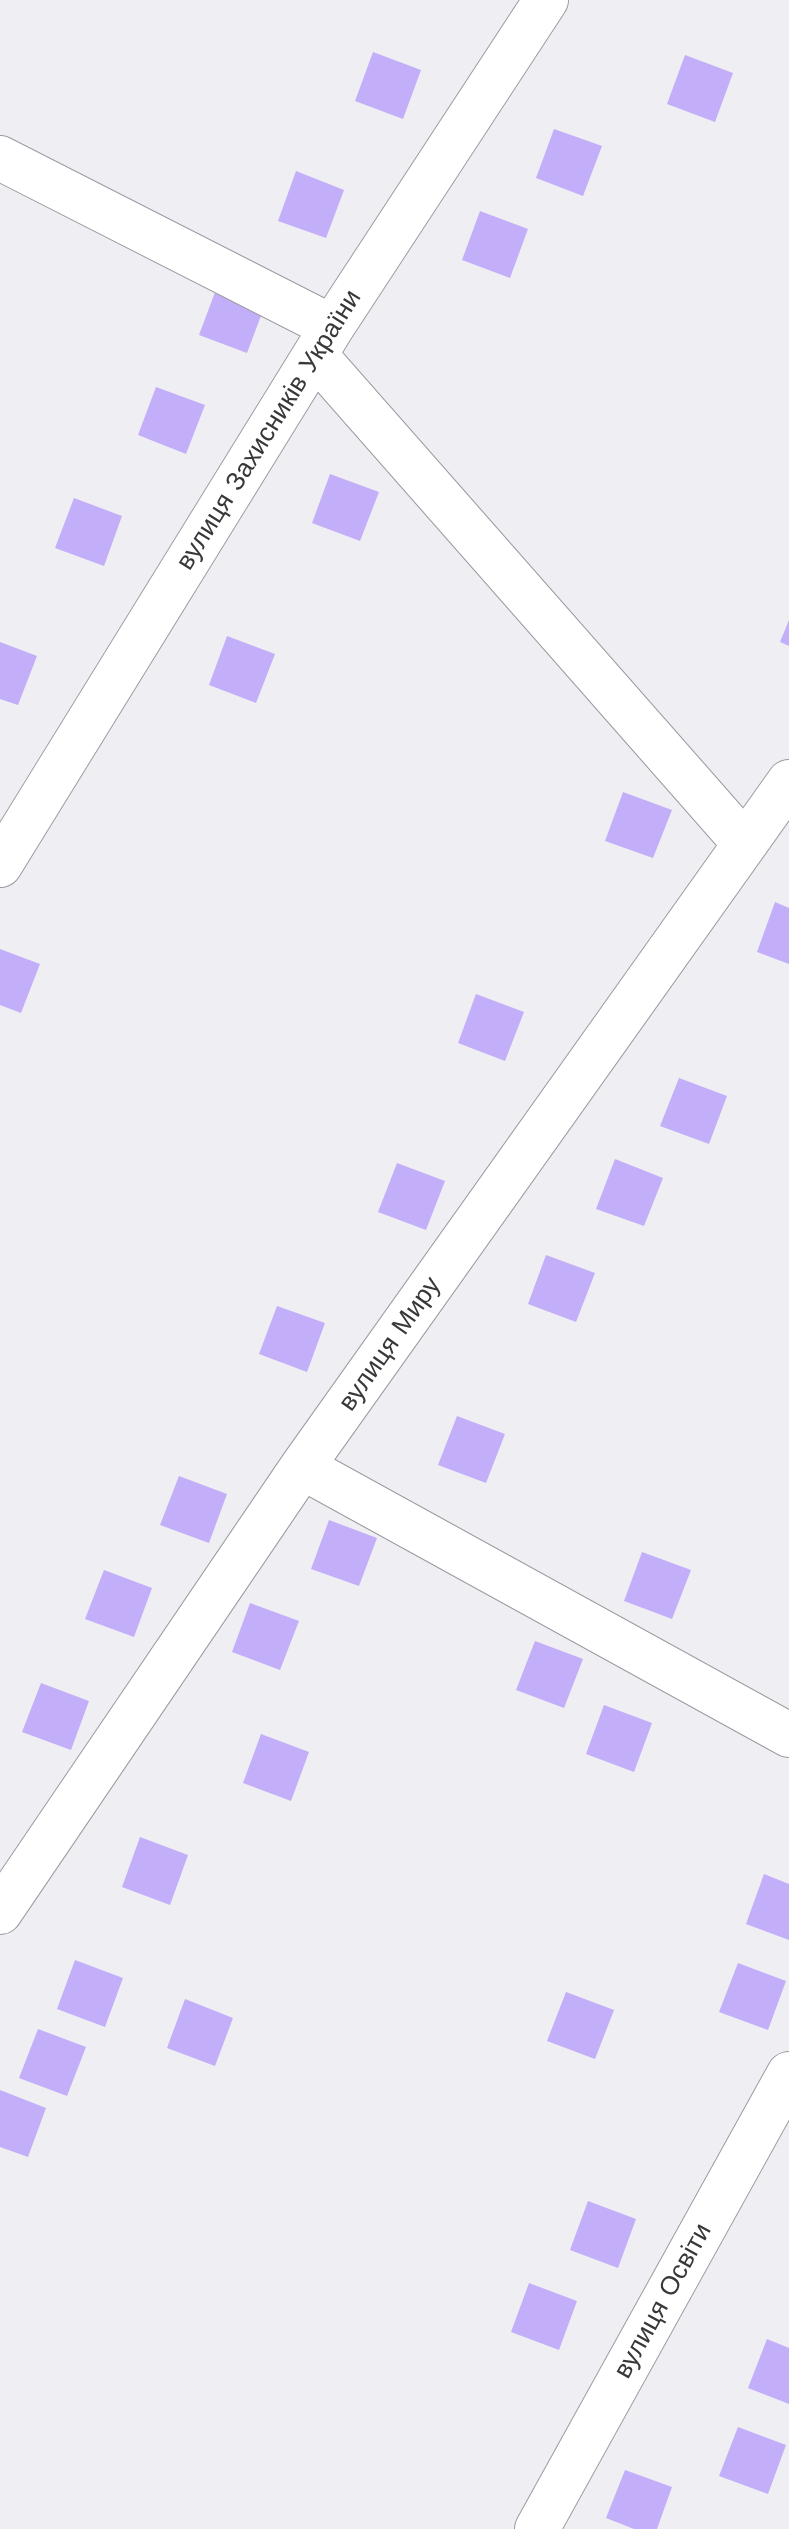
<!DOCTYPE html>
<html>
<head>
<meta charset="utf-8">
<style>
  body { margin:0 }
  canvas { display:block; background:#eeeef3 }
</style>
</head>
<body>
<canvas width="789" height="2529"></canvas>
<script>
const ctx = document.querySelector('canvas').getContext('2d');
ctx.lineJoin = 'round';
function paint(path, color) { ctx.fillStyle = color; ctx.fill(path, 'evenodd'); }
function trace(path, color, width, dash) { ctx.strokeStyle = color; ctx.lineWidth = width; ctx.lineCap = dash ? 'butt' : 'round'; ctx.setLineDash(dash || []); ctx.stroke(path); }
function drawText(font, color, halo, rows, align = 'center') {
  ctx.font = font + ' "Work Sans",sans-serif'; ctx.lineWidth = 8; ctx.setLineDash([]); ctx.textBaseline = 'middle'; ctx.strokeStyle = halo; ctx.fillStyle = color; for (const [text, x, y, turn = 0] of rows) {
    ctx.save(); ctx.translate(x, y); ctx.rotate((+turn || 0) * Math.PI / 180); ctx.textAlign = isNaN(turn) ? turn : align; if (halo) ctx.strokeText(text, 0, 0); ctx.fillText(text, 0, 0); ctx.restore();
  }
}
paint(new Path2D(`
  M373 52 421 70 403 119 355 101Z
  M685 55 733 73 715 122 667 104Z
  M554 129 602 146 583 196 536 178Z
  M296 171 344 190 326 238 278 221Z
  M480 211 528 229 510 278 462 260Z
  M217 287 265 305 247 353 199 335Z
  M156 387 205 405 186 454 138 435Z
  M330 474 379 492 360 541 312 523Z
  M74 498 122 516 104 566 55 548Z
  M789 620V646L780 642Z
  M227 636 275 654 256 703 209 685Z
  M0 642 37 656 18 705 0 699Z
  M623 792 672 810 653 858 605 841Z
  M775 902 789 908V964L757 952Z
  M0 949 40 964 21 1013 0 1005Z
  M476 994 524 1012 505 1061 458 1043Z
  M679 1078 727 1096 709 1144 660 1126Z
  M615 1159 663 1178 644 1226 596 1209Z
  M397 1163 445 1181 426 1230 378 1212Z
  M546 1255 595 1273 576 1322 528 1304Z
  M277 1306 325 1323 307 1372 259 1354Z
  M457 1416 505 1434 486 1483 438 1465Z
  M179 1476 227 1494 209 1543 160 1525Z
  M329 1520 377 1538 359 1586 311 1569Z
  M642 1552 691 1570 672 1619 624 1601Z
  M104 1570 152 1588 134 1637 85 1619Z
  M250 1603 299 1621 280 1670 232 1652Z
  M535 1641 583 1659 564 1708 516 1690Z
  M41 1683 89 1701 71 1750 22 1732Z
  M604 1705 652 1723 634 1772 586 1754Z
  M261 1734 309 1752 291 1801 243 1783Z
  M140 1837 188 1855 170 1905 122 1887Z
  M764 1874 789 1884V1940L746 1924Z
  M75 1960 123 1978 105 2027 57 2009Z
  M738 1963 786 1981 768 2030 719 2012Z
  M566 1992 614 2010 595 2059 547 2041Z
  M185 1999 233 2018 215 2066 167 2048Z
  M38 2029 86 2047 67 2096 19 2078Z
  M0 2090 46 2108 28 2157 0 2147Z
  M588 2201 636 2219 618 2268 570 2250Z
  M529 2283 577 2301 559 2350 511 2332Z
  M767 2339 789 2348V2404L748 2388Z
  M738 2427 786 2445 768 2494 719 2476Z
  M625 2470 672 2487 657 2529H634L606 2518Z`), '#c3aff9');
const minor = new Path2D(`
  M0 158 332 327
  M315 355 745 844
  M0 865 332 327 546 0
  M302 1467 789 1735
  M0 1912 302 1467 789 782
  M537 2529 789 2074`);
trace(minor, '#9c9ba1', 46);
trace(minor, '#fff', 44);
drawText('26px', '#38383b', '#fff', [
  ["вулиця Захисників України",269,430,-58],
  ["вулиця Миру",390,1344,-55],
  ["вулиця Освіти",663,2301,-61]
]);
</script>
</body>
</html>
